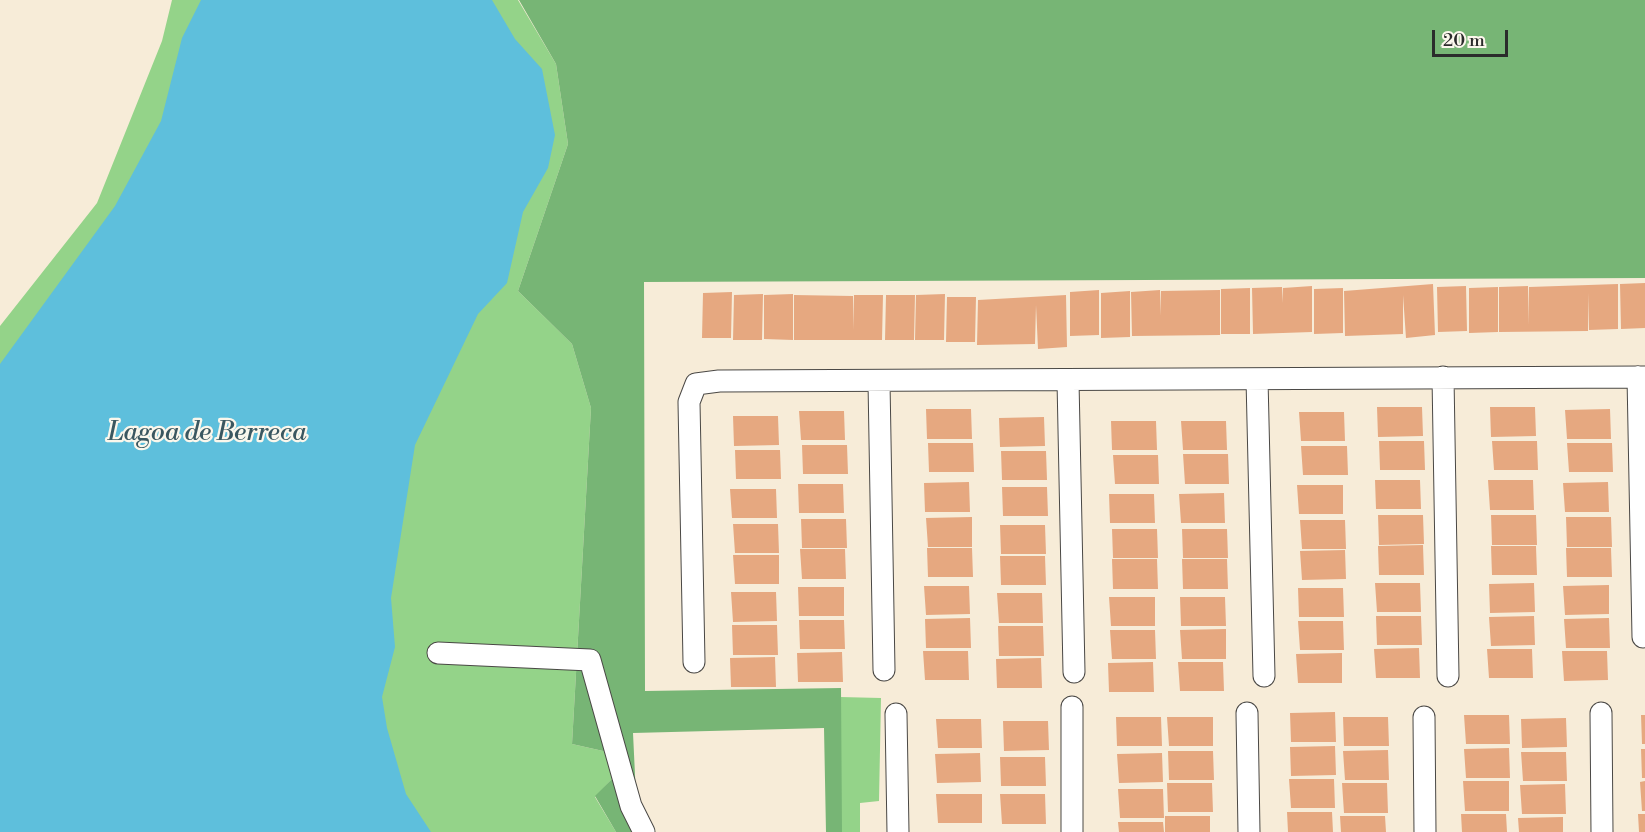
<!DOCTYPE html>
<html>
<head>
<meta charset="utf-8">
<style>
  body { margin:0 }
  #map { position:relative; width:1645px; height:832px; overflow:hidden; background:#f7ecd8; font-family:"Libre Bodoni",serif }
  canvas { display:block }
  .scale { position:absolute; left:1432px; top:30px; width:76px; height:27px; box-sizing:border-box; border:3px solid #2b2b2b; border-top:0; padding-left:8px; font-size:18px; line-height:21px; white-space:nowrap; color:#2b2b2b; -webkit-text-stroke:4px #fbf7ec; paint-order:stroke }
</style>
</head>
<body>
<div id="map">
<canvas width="1645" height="832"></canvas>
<div class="scale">20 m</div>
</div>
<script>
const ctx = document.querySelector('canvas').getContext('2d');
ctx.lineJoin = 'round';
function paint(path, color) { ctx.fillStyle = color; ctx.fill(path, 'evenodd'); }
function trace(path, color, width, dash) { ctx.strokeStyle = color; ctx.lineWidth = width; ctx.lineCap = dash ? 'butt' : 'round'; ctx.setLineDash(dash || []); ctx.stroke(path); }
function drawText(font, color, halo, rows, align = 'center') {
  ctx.font = font + ' "Libre Bodoni",serif'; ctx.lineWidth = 4.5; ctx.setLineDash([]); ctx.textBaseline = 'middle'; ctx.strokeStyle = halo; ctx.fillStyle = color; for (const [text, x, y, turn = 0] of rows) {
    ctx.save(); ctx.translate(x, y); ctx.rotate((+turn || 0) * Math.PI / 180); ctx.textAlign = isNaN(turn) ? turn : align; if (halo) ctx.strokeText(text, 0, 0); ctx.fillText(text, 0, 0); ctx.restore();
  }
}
paint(new Path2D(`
  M172 0H518L556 64 568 144 518 291 572 344 591 408 572 744 612 753V779L595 797 616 832H0V326L97 203 162 41Z
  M840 697 881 698 879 801 860 803V832H841Z`), '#94d389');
paint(new Path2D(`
  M519 0H1645V278L644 282 645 691 841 688 842 832H826L824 728 633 733 636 796 651 832H616L595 796 612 779V753L572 744 591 408 572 344 518 291 568 144 556 64Z`), '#77b575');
paint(new Path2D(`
  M201 0H492L515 39 542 69 555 135 548 168 523 212 507 283 478 314 415 445 391 598 395 647 382 697 387 728 406 794 431 832H0V364L115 206 161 121 182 38Z`), '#5ebfdc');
paint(new Path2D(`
  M1645 283V328L1621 329 1620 284Z
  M1433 284 1435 335 1406 338 1403 295V334L1345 336 1344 291Z
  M1618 284V329L1589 330 1588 293V331L1499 332V287L1528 286 1529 325V287Z
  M1312 286V332L1253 334 1252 288 1282 287 1283 303V288Z
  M1466 286 1467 331 1438 332 1437 287Z
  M1498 287V332L1469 333V288Z
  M1250 288V334H1221V289Z
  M1343 288V333L1314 334V289Z
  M1099 290V335L1070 336V292Z
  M1160 290 1161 316V291L1220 290V335L1132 336 1131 292Z
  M1130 291V337L1101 338V293Z
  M732 292 731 338H702L703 293Z
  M763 294 762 340H733L734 295Z
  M793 294V340L764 339V295Z
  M945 294 944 340H915L916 295Z
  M794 295 853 296V330L854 295H883L882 340H794Z
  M886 295H915L914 340H885Z
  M1066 295 1067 347 1038 349 1036 305 1035 344 977 345 978 300Z
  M947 297H976L975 342H946Z
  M1377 407H1422L1423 436 1378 437Z
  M1490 407H1535L1536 436 1491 437Z
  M926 409H971L972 439H927Z
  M1610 409 1611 439H1567L1565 410Z
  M799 411H844L845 440H801Z
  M1299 412H1344L1345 441H1301Z
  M733 416H778L779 445 734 446Z
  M1044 417 1045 446 1000 447 999 418Z
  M1111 421H1156L1157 450H1112Z
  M1181 421H1226L1227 450H1183Z
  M1379 441H1424L1425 470H1380Z
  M1492 441H1537L1538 470H1494Z
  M928 443H973L974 472H929Z
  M1567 443H1612L1613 472H1569Z
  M802 445H847L848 474H803Z
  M1301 446H1347L1348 475H1303Z
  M735 450H780L781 479H736Z
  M1001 451H1046L1047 480H1002Z
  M1183 454H1228L1229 484H1185Z
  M1113 455H1158L1159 484H1115Z
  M1375 480H1420L1421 509H1376Z
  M1488 480H1533L1534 510H1490Z
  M969 482 970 512H925L924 483Z
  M1608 482 1609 512H1565L1563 483Z
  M798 484H843L844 513H799Z
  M1297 485H1343V514H1299Z
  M1002 487H1047L1048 516H1003Z
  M730 489H776L777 518H732Z
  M1224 493 1225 523H1181L1179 494Z
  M1109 494H1154L1155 523H1110Z
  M1378 515H1423L1424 544 1379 545Z
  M1491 515H1536L1537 545H1492Z
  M972 517V547H928L926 518Z
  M1566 517H1611L1612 547H1567Z
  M801 519H846L847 548H802Z
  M1300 520H1345L1346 549H1302Z
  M733 524H778L779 553H735Z
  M1000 525H1045L1046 554H1001Z
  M1112 529H1157L1158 558H1113Z
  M1182 529H1227L1228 558H1183Z
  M1423 545 1424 575H1379L1378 546Z
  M1491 546H1536L1537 575H1492Z
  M927 548H972L973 577H928Z
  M1566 548H1611L1612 577H1567Z
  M800 549H845L846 579H802Z
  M1345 550 1346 579 1302 580 1300 551Z
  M733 555H779V584H735Z
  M1000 556H1045L1046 585H1001Z
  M1112 559H1157L1158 589H1113Z
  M1182 559H1227L1228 589H1183Z
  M1375 583H1420L1421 612H1377Z
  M1534 583 1535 612 1490 613 1489 584Z
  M1609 585V614L1565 615 1563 586Z
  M924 586H969L970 614 926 615Z
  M798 587H844V616H799Z
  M1298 588H1343L1344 617H1299Z
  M731 592H776L777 621 733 622Z
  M997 593H1042L1043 623H999Z
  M1109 597H1155V626H1111Z
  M1180 597H1225L1226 626H1181Z
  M1376 616H1421L1422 645H1377Z
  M1534 616 1535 645 1491 646 1489 617Z
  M970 618 971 648H926L925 619Z
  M1609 618 1610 648H1566L1564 619Z
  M799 620H844L845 649H800Z
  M1298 621H1343L1344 650H1300Z
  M732 625H777L778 655H733Z
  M998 626H1043L1044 656H999Z
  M1226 629V659H1182L1180 630Z
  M1110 630H1155L1156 659H1112Z
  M1419 648 1420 678H1376L1374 649Z
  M1487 649H1532L1533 678H1489Z
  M923 651H968L969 680H925Z
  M1562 651H1607L1608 680 1564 681Z
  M842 652 843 682H798L797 653Z
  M1342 653V683H1298L1296 654Z
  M775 657 776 687H731L730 658Z
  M1041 658 1042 688H997L996 659Z
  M1153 662 1154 692H1109L1108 663Z
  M1178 662H1223L1224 691H1180Z
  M1335 712 1336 742H1291L1290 713Z
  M1464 715H1509L1510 744H1466Z
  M1641 715H1645V744H1642Z
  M1116 717H1161L1162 746H1117Z
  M1167 717H1213V746H1169Z
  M1343 717H1388L1389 746H1344Z
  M1566 718 1567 747 1522 748 1521 719Z
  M936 719H981L982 748H938Z
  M1003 721H1048L1049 750 1004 751Z
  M1335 746 1336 775 1291 776 1290 747Z
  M1509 748 1510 778H1466L1464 749Z
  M1641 749H1645V778H1642Z
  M1388 750 1389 780H1345L1343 751Z
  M1168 751H1213L1214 780H1169Z
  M1521 752H1566L1567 781H1523Z
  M980 753 981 782 937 783 935 754Z
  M1162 753 1163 782 1119 783 1117 754Z
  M1000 757H1045L1046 786H1001Z
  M1289 779H1334L1335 808H1291Z
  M1463 781H1509V811H1465Z
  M1645 781V811H1642L1640 782Z
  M1167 783H1212L1213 812H1168Z
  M1342 783H1387L1388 813H1344Z
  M1565 784 1566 814H1522L1520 785Z
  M1118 789H1163L1164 818H1120Z
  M936 794H982V823H938Z
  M1000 794H1045L1046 824H1002Z
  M1287 812H1332L1333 832H1288Z
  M1461 814H1506L1507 832H1462Z
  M1638 814H1645V832H1639Z
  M1165 816H1210V832H1165Z
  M1340 816H1385L1386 832H1341Z
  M1563 817V832H1519L1518 818Z
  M1118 822H1163L1164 832H1119Z`), '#e6a880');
const street = new Path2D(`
  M1443 377 1448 676
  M1638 377 1643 637
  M1257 379 1264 676
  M1068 381 1074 672
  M879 382 884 670
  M438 653 590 660 631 806 644 832
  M694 662 689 402 696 384 719 381 1645 377
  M1072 707V832
  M1247 713 1249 832
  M1601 713 1602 832
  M896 714 898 832
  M1424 717 1425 832`);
trace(street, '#4a4845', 23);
trace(street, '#fff', 21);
drawText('italic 26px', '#3a5760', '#fbf7ec', [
  ["Lagoa de Berreca",207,434]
]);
</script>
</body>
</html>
